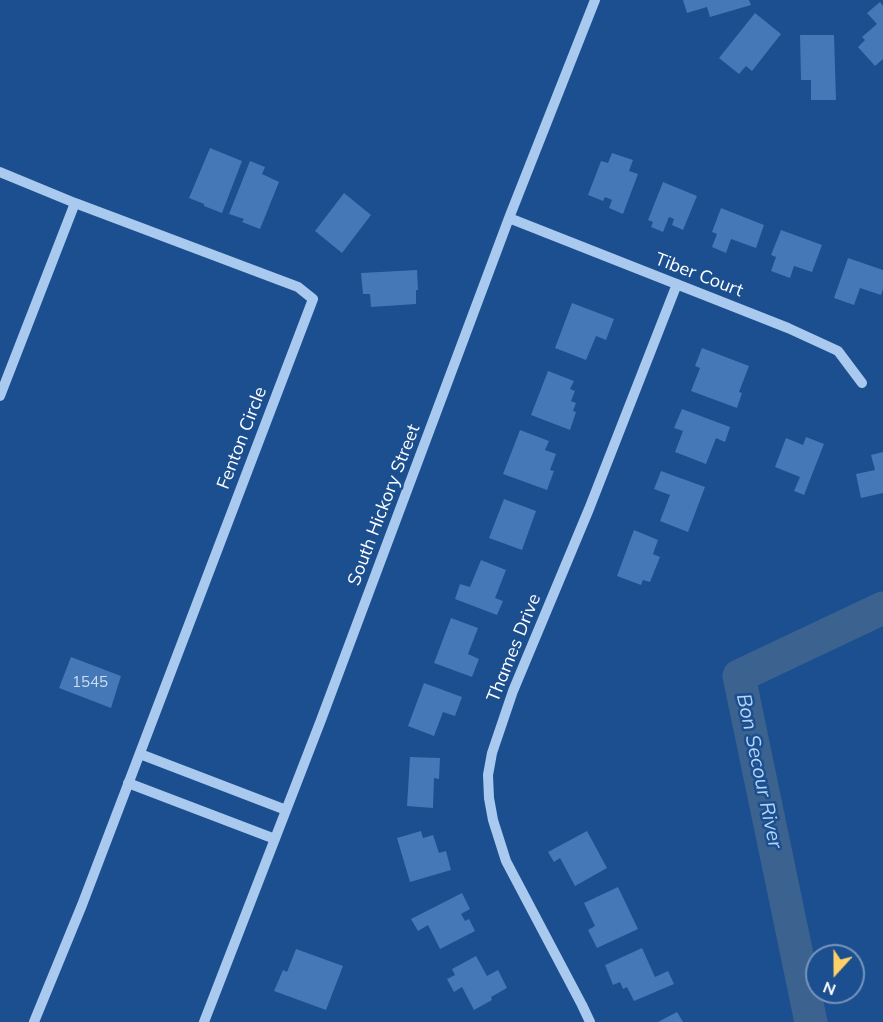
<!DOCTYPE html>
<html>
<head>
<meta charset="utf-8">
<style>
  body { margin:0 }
  #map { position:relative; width:883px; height:1022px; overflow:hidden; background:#1b4f8f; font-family:Mulish,sans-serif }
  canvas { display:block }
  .north { position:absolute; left:805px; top:944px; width:60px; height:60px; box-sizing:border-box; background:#1b4f8f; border:2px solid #7695bc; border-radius:50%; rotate:201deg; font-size:16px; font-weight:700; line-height:24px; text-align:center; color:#fff }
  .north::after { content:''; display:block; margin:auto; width:21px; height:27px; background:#ffd166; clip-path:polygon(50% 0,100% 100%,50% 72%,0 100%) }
</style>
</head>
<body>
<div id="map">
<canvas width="883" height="1022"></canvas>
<div class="north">N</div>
</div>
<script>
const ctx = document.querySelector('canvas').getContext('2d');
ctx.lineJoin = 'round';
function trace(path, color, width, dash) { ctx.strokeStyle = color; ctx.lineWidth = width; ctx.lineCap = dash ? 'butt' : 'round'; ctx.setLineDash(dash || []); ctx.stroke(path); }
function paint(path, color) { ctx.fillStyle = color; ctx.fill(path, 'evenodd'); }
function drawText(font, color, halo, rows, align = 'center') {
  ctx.font = font + ' Mulish,sans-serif'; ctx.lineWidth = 5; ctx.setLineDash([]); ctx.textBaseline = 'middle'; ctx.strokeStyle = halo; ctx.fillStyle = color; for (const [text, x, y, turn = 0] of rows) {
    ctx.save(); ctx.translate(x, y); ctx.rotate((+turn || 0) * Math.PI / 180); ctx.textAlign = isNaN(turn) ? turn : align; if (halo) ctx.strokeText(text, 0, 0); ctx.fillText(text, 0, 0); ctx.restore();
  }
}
trace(new Path2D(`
  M811 1022 739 676 883 608`), '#3c6290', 33);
paint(new Path2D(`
  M683 0H749L751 5 710 17 707 7 687 13Z
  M880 2 883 6V59L875 66 858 47 865 40 862 37 877 24 867 13Z
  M755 13 781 34 752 71 746 66 739 74 719 58Z
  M800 35H834L836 100H811V80H801Z
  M210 148 242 161 222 213 204 206V204L189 198Z
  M612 153 633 160 629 171 638 174 623 214 609 208 612 200 605 197 603 201 588 195 601 161 608 163Z
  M250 161 265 167 262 174 279 182 260 229 242 222 244 219 229 214Z
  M663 182 697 196 683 230 672 225 674 219 669 217 663 232 651 227 653 222 648 220Z
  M344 193 371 215 342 253 315 231Z
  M721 208 764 225 756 248 731 239 726 253 712 247 717 234 712 232Z
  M781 230 822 245 812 272 794 266 790 278 771 271 776 257 771 255Z
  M848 258 883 270V289L881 295 860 288 854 305 834 298Z
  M417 270 418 290H416V304L371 307 370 294H363L361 273Z
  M572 303 614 319 606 340 596 336 586 360 555 348Z
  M702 348 749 366 739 392 742 393 737 408 691 391 700 368 695 366Z
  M548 371 574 381 570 389 575 391 571 401 576 403 573 411 576 412 570 430 531 415Z
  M682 409 730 427 725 442 716 438 706 464 675 452 683 431 674 428Z
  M520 430 549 441 545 450 556 454 550 470 554 471 547 490 503 474Z
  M806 437 824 444 804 495 794 491 800 477 775 467 786 438 803 445Z
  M883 452V493L861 498 856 474 875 470 871 455Z
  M661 471 705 487 688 532 660 521 670 495 654 489Z
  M504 499 536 511 522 550 489 538Z
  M634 530 658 540 653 554 660 557 650 582 643 580 641 585 617 576Z
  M481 560 506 570 495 598 503 601 497 615 455 599 460 584 470 587Z
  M451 618 478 628 468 654 479 659 472 677 434 663Z
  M71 657 121 676 111 708 59 688Z
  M424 683 462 697 455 716 443 712 434 736 408 726Z
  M410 757 440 758 439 779 434 778 433 808 407 806Z
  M421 831 423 838 433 835 439 853 446 851 451 870 410 882 397 838Z
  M587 831 607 868 575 886 560 858 554 862 548 852Z
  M618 887 638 929 597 948 588 930 595 926 584 903Z
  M462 893 470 909 461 914 465 921 469 919 475 931 440 949 428 925 418 931 411 919Z
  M642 948 655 977 668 971 674 984 634 1001 627 987 623 989 620 982 613 985 605 965Z
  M296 949 343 966 326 1010 274 991 283 970 287 972Z
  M476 956 487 976 498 970 507 988 491 997 492 1000 474 1010 462 987 454 992 447 979 455 975 452 969Z
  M677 1012 683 1022H658Z`), '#4478b7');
trace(new Path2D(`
  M0 172 75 203 298 287 313 299 82 905 34 1022
  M509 218 788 328 838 351 862 383
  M0 396 75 203
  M140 754 286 810
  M128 783 275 839
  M204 1022 321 720 509 218 595 0
  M590 1022 582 1005 506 861 493 820 489 798 488 775 492 753 513 691 589 509 677 284`), '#a9c9ee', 10);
drawText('15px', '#d0dded', null, [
  ["1545",90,682]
]);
drawText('18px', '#fff', '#1b4f8f', [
  ["Tiber Court",699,275,21],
  ["Fenton Circle",242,438,-69],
  ["South Hickory Street",384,505,-69],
  ["Thames Drive",514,648,-68]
]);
drawText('italic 20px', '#b5d3f5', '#1b4f8f', [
  ["Bon Secour River",759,771,78]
]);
</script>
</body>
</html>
